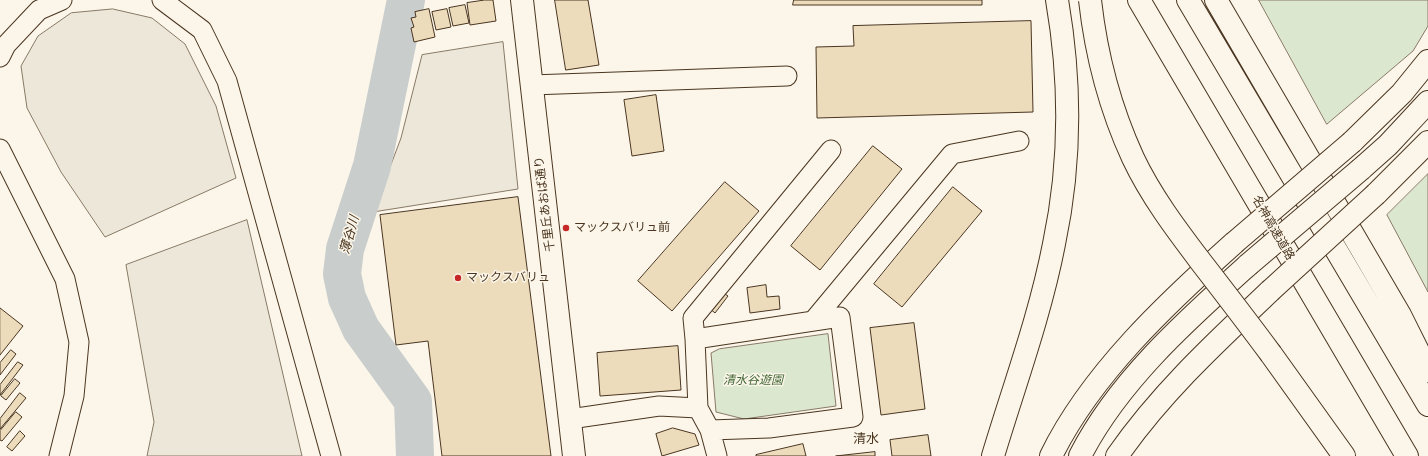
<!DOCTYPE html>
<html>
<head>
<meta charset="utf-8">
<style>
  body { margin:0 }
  canvas { display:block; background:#fbf6e9 }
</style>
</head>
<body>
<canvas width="1428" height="456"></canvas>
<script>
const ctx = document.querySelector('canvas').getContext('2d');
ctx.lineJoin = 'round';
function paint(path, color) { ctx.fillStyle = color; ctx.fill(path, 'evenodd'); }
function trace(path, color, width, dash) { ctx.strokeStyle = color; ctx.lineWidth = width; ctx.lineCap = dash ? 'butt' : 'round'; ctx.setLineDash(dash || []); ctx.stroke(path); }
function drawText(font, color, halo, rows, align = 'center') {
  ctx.font = font + ' "Noto Serif","Noto Sans JP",serif'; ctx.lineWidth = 3; ctx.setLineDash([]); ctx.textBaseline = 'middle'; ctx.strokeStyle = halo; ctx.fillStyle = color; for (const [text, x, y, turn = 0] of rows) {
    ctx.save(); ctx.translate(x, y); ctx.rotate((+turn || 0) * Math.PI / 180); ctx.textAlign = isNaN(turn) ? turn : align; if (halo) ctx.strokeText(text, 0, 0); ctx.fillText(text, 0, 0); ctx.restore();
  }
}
const green = new Path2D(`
  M1259 0H1428V26L1413 51 1327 124Z
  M1428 174V292L1387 215Z
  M828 334 836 406 744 419 716 412 711 353 719 349Z`);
paint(green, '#dce7d0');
trace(green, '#887966', 1);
const parking = new Path2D(`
  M113 9 152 18 185 44 216 106 236 178 105 237 61 172 27 108 21 66 38 36 71 13Z
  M503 42 518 189 373 212 401 138 422 55Z
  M247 220 302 456H147L154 422 126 265Z`);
paint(parking, '#ede7d9');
trace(parking, '#887966', 1);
trace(new Path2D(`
  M406 0 372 166 345 249 342 274 347 298 361 329 413 401 415 456`), '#c9cecd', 38);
const building = new Path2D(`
  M485 0H493L496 21 470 25 467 3Z
  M555 0H588L599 65 566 70Z
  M794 0H982V5H793Z
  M465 5 469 23 453 26 449 8Z
  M429 9 435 37 414 42 411 28 414 27 411 18 416 17 415 12Z
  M447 9 451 27 436 30 432 12Z
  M1031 21 1033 112 817 118 816 47 854 46 853 26Z
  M656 95 664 151 632 156 624 100Z
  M873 146 902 169 820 270 791 246Z
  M725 182 759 211 672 311 638 281Z
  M953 187 982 211 902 307 874 284Z
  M518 197 551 456H442L428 341 396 345 380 215Z
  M766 285 767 297 779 296 780 309 750 313 747 288Z
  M722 292 728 296 715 313 709 308Z
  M0 308 23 326 0 355Z
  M914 323 925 409 881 415 870 328Z
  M678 346 681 390 600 396 597 353Z
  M11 350 16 354 0 375V363Z
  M18 362 23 365 0 395V385Z
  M15 379 20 383 6 400 1 396Z
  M20 393 26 398 0 429V419Z
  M16 412 22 417 2 441 0 440V431Z
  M673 428 695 434 699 445 662 456 656 434Z
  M20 431 25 436 12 451 7 447Z
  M928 435 931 456H892L890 440Z
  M803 444 806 456H756V455Z
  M875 452V456H836Z`);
paint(building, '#ecdcbc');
trace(building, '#4a3520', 1);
const street = new Path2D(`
  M162 0 202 30 227 81 331 456
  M0 57 6 45 39 10 62 0
  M531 85 787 76
  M0 149 65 279 79 342 74 396 59 456
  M813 321 952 154 1019 141
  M695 339 693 318 831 150
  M570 419 659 406 698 408 710 430 769 428 853 417 840 317 695 339 698 408
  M710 430 717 456`);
const secondary = new Path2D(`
  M522 0 574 456`);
const highway = new Path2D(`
  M1139 0 1407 456
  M1188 0 1428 405
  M1216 0 1400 315 1428 371
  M1352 142 1402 93 1428 61
  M1361 169 1388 145 1428 102
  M1376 194 1428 142
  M1271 354 1344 456
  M993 456C1014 386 1040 316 1054 244 1071 164 1071 81 1057 0
  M1051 456C1091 374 1167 303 1234 243
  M1080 456C1118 381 1187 320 1248 265
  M1117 456C1160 394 1215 343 1270 291`);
trace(street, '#4a3520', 21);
trace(secondary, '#4a3520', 24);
trace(highway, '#4a3520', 24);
trace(street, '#fbf6e9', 19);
trace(secondary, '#fbf6e9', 22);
trace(highway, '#fbf6e9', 22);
const highwayBridge = new Path2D(`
  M1090 0C1096 54 1110 108 1133 158 1151 196 1176 229 1201 262 1225 293 1248 323 1271 354
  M1234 243 1352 142
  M1248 265 1361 169
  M1270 291 1376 194`);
trace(highwayBridge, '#4a3520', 24, []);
trace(highwayBridge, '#fbf6e9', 22);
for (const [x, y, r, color] of [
  [566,228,4,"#c62828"],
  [458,278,4,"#c62828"]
]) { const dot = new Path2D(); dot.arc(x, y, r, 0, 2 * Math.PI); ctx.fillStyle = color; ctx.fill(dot); trace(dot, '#fbf6e9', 1.5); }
drawText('12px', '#4a3520', '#fbf6e9', [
  ["千里丘あおば通り",545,204,-97],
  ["名神高速道路",1273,228,60]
]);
drawText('12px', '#4a3520', '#fbf6e9', [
  ["マックスバリュ前",574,228],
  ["マックスバリュ",466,278]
], 'left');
drawText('italic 12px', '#436837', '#fbf6e9', [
  ["清水谷遊園",753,381]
]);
drawText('italic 13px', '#4a3520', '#fbf6e9', [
  ["薄谷川",350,235,-74]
]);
drawText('13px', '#4a3520', '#fbf6e9', [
  ["清水",866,439]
]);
</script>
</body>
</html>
